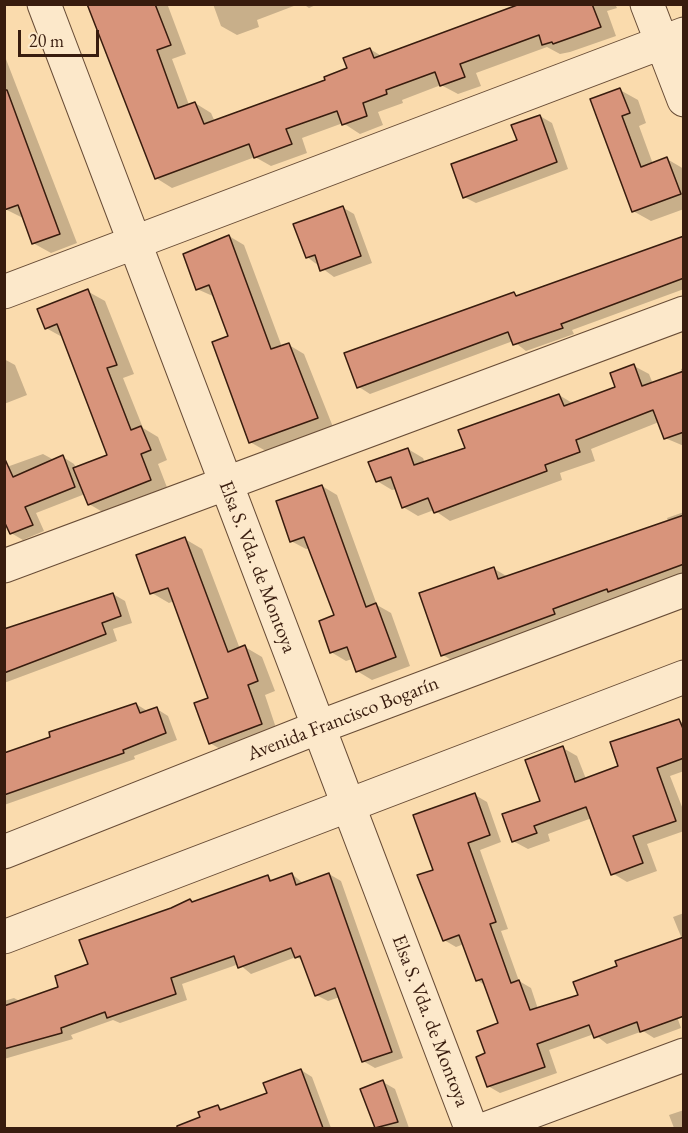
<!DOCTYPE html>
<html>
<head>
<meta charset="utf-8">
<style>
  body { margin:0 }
  #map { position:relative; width:688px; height:1133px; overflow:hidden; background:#fadbad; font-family:"EB Garamond",serif }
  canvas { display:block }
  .frame { position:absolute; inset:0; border:6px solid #381c0e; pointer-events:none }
  .scale { position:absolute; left:18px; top:30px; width:81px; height:27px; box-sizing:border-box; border:3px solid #381c0e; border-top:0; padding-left:8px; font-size:18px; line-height:21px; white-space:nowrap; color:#381c0e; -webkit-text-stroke:4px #fce8ca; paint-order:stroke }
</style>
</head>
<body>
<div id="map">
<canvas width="688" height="1133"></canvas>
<div class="frame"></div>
<div class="scale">20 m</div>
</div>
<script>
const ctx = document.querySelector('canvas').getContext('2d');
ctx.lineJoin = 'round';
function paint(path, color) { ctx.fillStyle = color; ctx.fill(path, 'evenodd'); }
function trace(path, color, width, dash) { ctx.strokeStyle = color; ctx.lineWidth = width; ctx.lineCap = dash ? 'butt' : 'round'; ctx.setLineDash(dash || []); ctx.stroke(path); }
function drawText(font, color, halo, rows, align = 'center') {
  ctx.font = font + ' "EB Garamond",serif'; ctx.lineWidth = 4.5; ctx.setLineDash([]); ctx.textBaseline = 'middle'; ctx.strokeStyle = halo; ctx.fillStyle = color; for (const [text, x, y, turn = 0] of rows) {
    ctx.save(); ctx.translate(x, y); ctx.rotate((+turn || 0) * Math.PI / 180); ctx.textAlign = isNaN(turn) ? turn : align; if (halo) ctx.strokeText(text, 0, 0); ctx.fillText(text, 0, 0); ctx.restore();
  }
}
paint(new Path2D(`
  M89 4 168 6 186 54 172 59 189 105 195 103 211 113 215 122 327 81 349 69 370 49 383 57 525 4H615L617 8 607 11 616 36 570 52 560 54 547 47 476 73 481 86 458 94 441 85 402 100 403 103 378 112 383 125 360 134 343 123 302 138 307 153 271 166 255 157 172 188 156 178Z
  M213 4H299L257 20 259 27 237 35 221 26Z
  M303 4H318L309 8Z
  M4 54 77 243 51 253 33 243 25 219 5 209Z
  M620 90 638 100 646 123 639 126 653 164 667 159 684 169V209L651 221 633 211 592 100Z
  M540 116 552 123 568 169 476 203 464 197Z
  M342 207 354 214 372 263 334 277 307 257Z
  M229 236 244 245 282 347 289 345 304 354 333 427 266 451 250 442 230 337 215 297 197 289Z
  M684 238V289L572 330 574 334 526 351 513 341 370 394 359 387 514 294 520 297Z
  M87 291 105 301 134 374 123 378 143 428 158 437 167 460 158 464 168 490 106 514 89 504 85 494 36 513 44 531 23 540 11 533 7 523 4 524V468L43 454 54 460 63 457 74 464 76 468 109 456 64 338 46 328Z
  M4 359 15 365 27 395 4 404Z
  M634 366 649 374 653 384 682 373 681 369 684 368V446L665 438 659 422 591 449 595 461 560 473 562 480 450 521 434 510 418 516 403 507 396 489 392 490 377 481 408 449 423 458 425 463 467 449 559 395 574 404 617 388Z
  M322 486 337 495 377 605 391 613 410 666 372 680 357 671 352 659 346 661 331 652 336 616 310 548 306 549 291 541Z
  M684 512V579L458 664 443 655 493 568 508 577 668 521 667 518Z
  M185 539 202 549 240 649 245 647 262 657 275 691 265 695 278 734 227 753 210 743V699L174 601 169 603 152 593Z
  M113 594 125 601 132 623 113 629 117 641 4 683V630Z
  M136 704 149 712 157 709 168 716 177 740 134 756 135 759 4 805V754Z
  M679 721 684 723V771L670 776 684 812V831L647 844 657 871 627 882 612 873 592 818 548 834 550 841 528 849 513 841 542 802 563 748 577 756 586 779 620 767Z
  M475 795 487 802 501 842 480 850 508 929 501 931 519 981 531 988 538 1009 580 996 619 967 682 939 673 917 684 913V1008L675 1011 681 1028 654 1038 643 1031 607 1044 594 1034 549 1050 557 1073 500 1093 488 1086 487 1054 500 1024 486 986 477 980 464 944 456 947 444 940 435 871Z
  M292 874 304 884 329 874 341 881 403 1058 375 1068 363 1061 340 997 328 1001 316 995 304 961 296 957 251 974 239 964 182 984 187 1000 120 1023 113 1020 71 1035 73 1039 4 1059V1001L14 998 21 1002 60 988 172 909 190 900 195 903 267 877 274 881Z
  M301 1070 312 1077 331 1128H176L202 1119 218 1106 224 1110 269 1094Z
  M383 1082 395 1089 409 1128H377L362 1090Z
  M684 1110V1128H674L669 1115Z`), '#0003');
const building = new Path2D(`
  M87 4H155L171 45 157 50 178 108 195 102 204 124 325 80 324 77 347 68 343 58 370 48 374 58 520 4H592L601 27 553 44 552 42 542 45 539 35 460 64 465 77 440 86 435 72 386 90 387 94 363 103 367 116 342 125 337 111 286 129 292 144 254 158 249 144 155 179Z
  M620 88 630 113 622 116 641 167 667 157 681 194 632 212 590 99Z
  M4 90H7L60 234 32 244 18 205 4 210Z
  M540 115 557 162 463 198 451 164 517 140 511 125Z
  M343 206 361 256 320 271 315 255 306 258 293 224Z
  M229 235 271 349 289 343 318 418 249 443 212 342 228 336 209 285 196 290 183 254Z
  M684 236V278L561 324 563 328 513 345 508 332 357 388 344 353 514 292 516 296Z
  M88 289 117 365 107 368 131 430 141 426 151 450 141 454 151 480 88 505 73 468 107 455 57 324 45 329 37 309Z
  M634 364 642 386 684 371V432L664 439 653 410 576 440 580 452 545 465 547 471 434 513 428 498 402 508 391 477 376 482 368 462 408 448 414 465 465 448 458 430 559 394 564 406 615 387 610 373Z
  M63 455 75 487 25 507 33 525 10 534 4 521V457L13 477Z
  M322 485 366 607 376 603 396 657 356 672 347 647 330 653 319 621 334 615 304 537 290 542 276 501Z
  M684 515V564L608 592 607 589 553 609 555 614 441 656 419 593 494 567 498 579Z
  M185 537 228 652 245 645 258 681 248 685 262 724 209 744 194 703 208 698 168 588 150 594 136 555Z
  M113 593 121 616 102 623 106 634 4 673V629Z
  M136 703 140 713 157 707 166 733 123 750 124 753 4 795V753L50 737 49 732Z
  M679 719 684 731V758L657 768 676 821 633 836 643 863 611 875 586 807 534 826 537 833 512 842 502 814 540 801 525 760 563 746 575 782 618 766 610 742Z
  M475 793 490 835 468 843 496 922 490 924 511 983 519 980 530 1010 578 995 573 982 617 966 615 961 684 937V1016L640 1032 637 1022 594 1038 589 1025 537 1044 545 1067 487 1087 476 1057 485 1053 477 1031 498 1023 482 979 476 981 459 935 443 941 417 875 433 870 413 815Z
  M292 873 296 885 329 873 392 1052 362 1062 335 988 315 996 300 956 295 958 291 948 238 968 234 956 171 978 176 994 107 1018 105 1012 61 1028 62 1033 4 1049V1006L58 987 55 976 88 964 79 940 171 908 190 899 192 902 268 875 270 881Z
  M301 1069 323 1128H177V1126L200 1117 198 1112 218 1105 220 1110 267 1093 263 1083Z
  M383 1080 398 1122 375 1128 360 1089Z`);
paint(building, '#d8947b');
trace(building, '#381c0e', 1.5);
const minor = new Path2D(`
  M44 4 471 1128
  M647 4 684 100
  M4 292 684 34
  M4 566 684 313
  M4 852 319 727 684 590
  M4 937 684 677
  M488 1128 684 1055`);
trace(minor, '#684c36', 35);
trace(minor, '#fce8ca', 33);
drawText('20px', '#381c0e', '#fce8ca', [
  ["Elsa S. Vda. de Montoya",257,567,69],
  ["Avenida Francisco Bogarín",343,719,-21],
  ["Elsa S. Vda. de Montoya",430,1021,69]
]);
</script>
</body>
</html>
